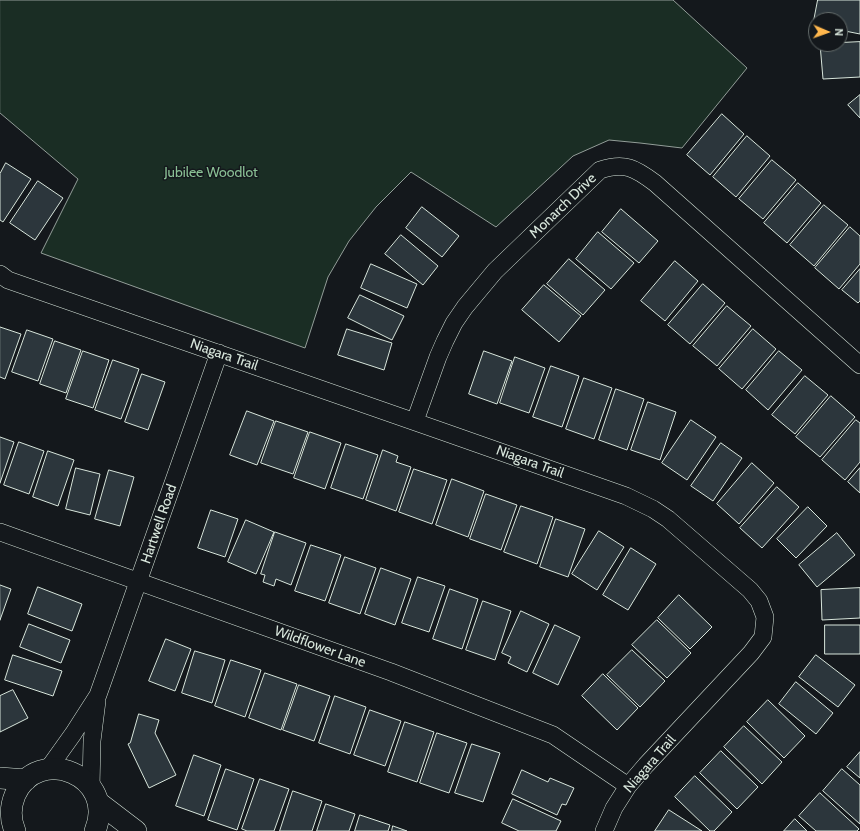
<!DOCTYPE html>
<html>
<head>
<meta charset="utf-8">
<style>
  body { margin:0 }
  #map { position:relative; width:860px; height:831px; overflow:hidden; background:#14181c; font-family:Cabin,sans-serif }
  canvas { display:block }
  .north { position:absolute; left:808px; top:12px; width:40px; height:40px; box-sizing:border-box; background:#14181c; border:1px solid #626a69; border-radius:50%; rotate:92deg; font-size:11px; font-weight:700; line-height:16px; text-align:center; color:#d8e6dc }
  .north::after { content:''; display:block; margin:auto; width:14px; height:18px; background:#ffb74d; clip-path:polygon(50% 0,100% 100%,50% 72%,0 100%) }
</style>
</head>
<body>
<div id="map">
<canvas width="860" height="831"></canvas>
<div class="north">N</div>
</div>
<script>
const ctx = document.querySelector('canvas').getContext('2d');
ctx.lineJoin = 'round';
function paint(path, color) { ctx.fillStyle = color; ctx.fill(path, 'evenodd'); }
function trace(path, color, width, dash) { ctx.strokeStyle = color; ctx.lineWidth = width; ctx.lineCap = dash ? 'butt' : 'round'; ctx.setLineDash(dash || []); ctx.stroke(path); }
function drawText(font, color, halo, rows, align = 'center') {
  ctx.font = font + ' Cabin,sans-serif'; ctx.lineWidth = 3; ctx.setLineDash([]); ctx.textBaseline = 'middle'; ctx.strokeStyle = halo; ctx.fillStyle = color; for (const [text, x, y, turn = 0] of rows) {
    ctx.save(); ctx.translate(x, y); ctx.rotate((+turn || 0) * Math.PI / 180); ctx.textAlign = isNaN(turn) ? turn : align; if (halo) ctx.strokeText(text, 0, 0); ctx.fillText(text, 0, 0); ctx.restore();
  }
}
const green = new Path2D(`
  M0 0H673L747 68 682 148 640 143 609 140 573 156 496 227 411 172 376 207 349 241 328 277 305 348 41 253 78 179 0 113Z`);
paint(green, '#1a2d24');
trace(green, '#939e99', 1);
const building = new Path2D(`
  M818 0H860V34L840 30V20H816V26H813Z
  M860 42V77L823 79 820 44H840V43Z
  M860 95V118L848 105Z
  M722 114 744 134 710 175 687 155Z
  M747 136 770 156 736 197 713 177Z
  M772 160 796 180 763 219 739 199Z
  M6 163 31 179 3 222 0 220V174Z
  M38 181 63 198 35 240 10 223Z
  M798 183 821 203 787 243 764 223Z
  M824 205 848 225 814 266 790 245Z
  M422 207 459 236 442 257 406 228Z
  M621 209 658 241 639 263 602 232Z
  M850 227 860 236V264L839 289 815 268Z
  M598 232 634 263 611 289 576 259Z
  M401 235 438 266 423 285 385 254Z
  M569 259 605 290 583 315 547 284Z
  M675 261 698 281 665 321 641 301Z
  M371 264 417 284 407 308 361 288Z
  M860 269V301L858 303 842 290Z
  M703 284 725 303 690 344 668 325Z
  M544 285 581 316 559 342 522 310Z
  M360 295 404 316 392 340 348 318Z
  M727 306 751 326 717 366 693 346Z
  M0 327 21 334 5 379 0 377Z
  M347 329 392 343 384 370 338 355Z
  M753 329 776 349 742 389 719 369Z
  M27 330 53 339 38 381 12 372Z
  M55 341 81 350 66 393 40 384Z
  M83 351 109 360 93 408 66 399Z
  M484 351 512 361 497 404 469 394Z
  M779 351 802 370 768 410 746 390Z
  M515 357 545 368 529 413 500 403Z
  M113 360 139 369 121 419 95 410Z
  M551 366 579 376 562 427 533 417Z
  M142 374 165 382 148 430 125 422Z
  M805 376 828 395 795 434 772 415Z
  M584 378 612 388 594 439 566 429Z
  M616 389 644 399 627 450 599 440Z
  M831 396 855 417 820 457 796 437Z
  M648 402 676 412 660 460 631 450Z
  M247 411 274 421 257 465 230 455Z
  M691 420 716 437 687 480 662 463Z
  M856 420 860 423V462L845 480 822 460Z
  M276 421 308 432 293 474 261 463Z
  M310 432 341 443 325 489 294 478Z
  M0 437 14 442 0 483Z
  M19 442 44 451 29 494 4 485Z
  M721 443 742 458 713 501 691 486Z
  M346 444 378 455 363 499 331 488Z
  M383 450 398 456 396 462 411 467 396 511 366 500Z
  M48 451 74 460 58 506 33 497Z
  M752 463 774 483 739 524 717 504Z
  M76 468 100 474 90 515 66 509Z
  M860 468V493L848 482Z
  M414 469 447 480 432 524 399 512Z
  M109 470 134 477 120 526 95 519Z
  M452 479 484 491 468 537 436 525Z
  M777 487 799 507 762 548 740 528Z
  M486 494 517 505 501 550 470 539Z
  M521 506 553 517 537 564 504 552Z
  M808 507 827 526 796 558 777 539Z
  M211 510 238 519 225 557 198 548Z
  M556 519 585 529 568 577 540 567Z
  M246 520 274 532 256 574 228 562Z
  M599 531 624 547 597 590 572 574Z
  M275 532 306 543 291 585 276 579 274 586 263 582 265 575 261 574Z
  M837 533 855 555 817 587 799 565Z
  M311 545 341 555 325 601 295 591Z
  M631 548 656 564 628 610 603 595Z
  M345 557 376 568 360 614 329 603Z
  M381 568 411 579 395 625 365 614Z
  M418 577 445 586 429 632 402 623Z
  M0 585 11 589 0 620Z
  M38 587 82 604 72 631 28 614Z
  M860 588V618L822 620 821 590Z
  M450 589 478 599 462 649 433 639Z
  M679 595 712 627 690 649 658 618Z
  M483 601 511 611 495 660 466 650Z
  M521 611 549 624 527 672 508 663 511 657 502 653Z
  M657 620 691 653 667 678 632 645Z
  M29 624 70 640 61 663 20 647Z
  M555 625 580 637 558 685 533 673Z
  M825 625H860V654H825Z
  M166 639 191 649 175 691 149 681Z
  M632 650 665 681 640 707 607 675Z
  M195 651 225 660 212 703 182 693Z
  M13 655 62 671 53 696 5 680Z
  M816 655 855 685 838 707 799 677Z
  M231 660 261 670 245 717 215 706Z
  M265 673 297 684 281 730 249 718Z
  M603 674 638 708 617 730 582 696Z
  M796 682 833 713 816 734 779 704Z
  M299 685 330 696 314 741 283 730Z
  M13 690 28 718 0 732V696Z
  M335 696 366 707 350 754 319 743Z
  M768 700 805 736 784 758 747 722Z
  M370 710 401 721 385 766 354 755Z
  M139 714 159 720 155 733 176 775 149 788 128 744 130 743Z
  M405 722 434 732 417 782 388 772Z
  M744 726 782 762 762 784 724 747Z
  M437 733 467 743 449 793 420 783Z
  M472 744 500 753 483 802 455 793Z
  M721 751 758 787 737 809 700 773Z
  M860 752V778L847 767Z
  M194 755 221 765 204 816 176 806Z
  M226 769 254 779 237 830 208 820Z
  M842 769 860 785V824L823 791Z
  M522 770 548 782 550 778 574 788 566 805 562 804 557 815 512 794Z
  M695 776 732 812 714 831H710L675 797Z
  M260 779 289 789 274 831H247L242 829Z
  M293 791 322 801 312 831H280Z
  M820 793 859 829 857 831H816L799 816Z
  M513 799 561 821 556 831H519L502 823Z
  M326 804 355 814 349 831H317Z
  M669 810 702 831H655Z
  M360 815 390 825 388 831H355Z
  M795 819 807 831H784Z
  M393 826 407 831H392Z`);
paint(building, '#2c363c');
trace(building, '#d8e6dc', 1);
const minor = new Path2D(`
  M0 274 8 280 444 432 626 496 653 509 668 519 750 590 759 601 765 617 763 637 751 653 646 765 628 786 614 808 604 831
  M415 421 438 357 445 341 454 323 465 307 495 271 600 170C625 162 635 168 655 183L860 365
  M0 532 391 672 553 735 628 786
  M48 769 73 734 98 695 219 353
  M91 787 92 741 97 701`);
const tertiary = new Path2D(`
  M0 778 26 780
  M98 802 136 831
  M15 831C10 819 10 807 15 795 38 743 118 776 95 831`);
trace(minor, '#d8e6dc', 18);
trace(tertiary, '#d8e6dc', 22);
trace(minor, '#14181c', 17);
trace(tertiary, '#14181c', 21);
drawText('14px', '#8ac095', '#14181c', [
  ["Jubilee Woodlot",211,173]
]);
drawText('14px', '#d8e6dc', '#14181c', [
  ["Monarch Drive",563,206,-44],
  ["Niagara Trail",224,355,19],
  ["Niagara Trail",530,462,20],
  ["Hartwell Road",159,524,-71],
  ["Wildflower Lane",320,647,20],
  ["Niagara Trail",650,764,-49]
]);
</script>
</body>
</html>
